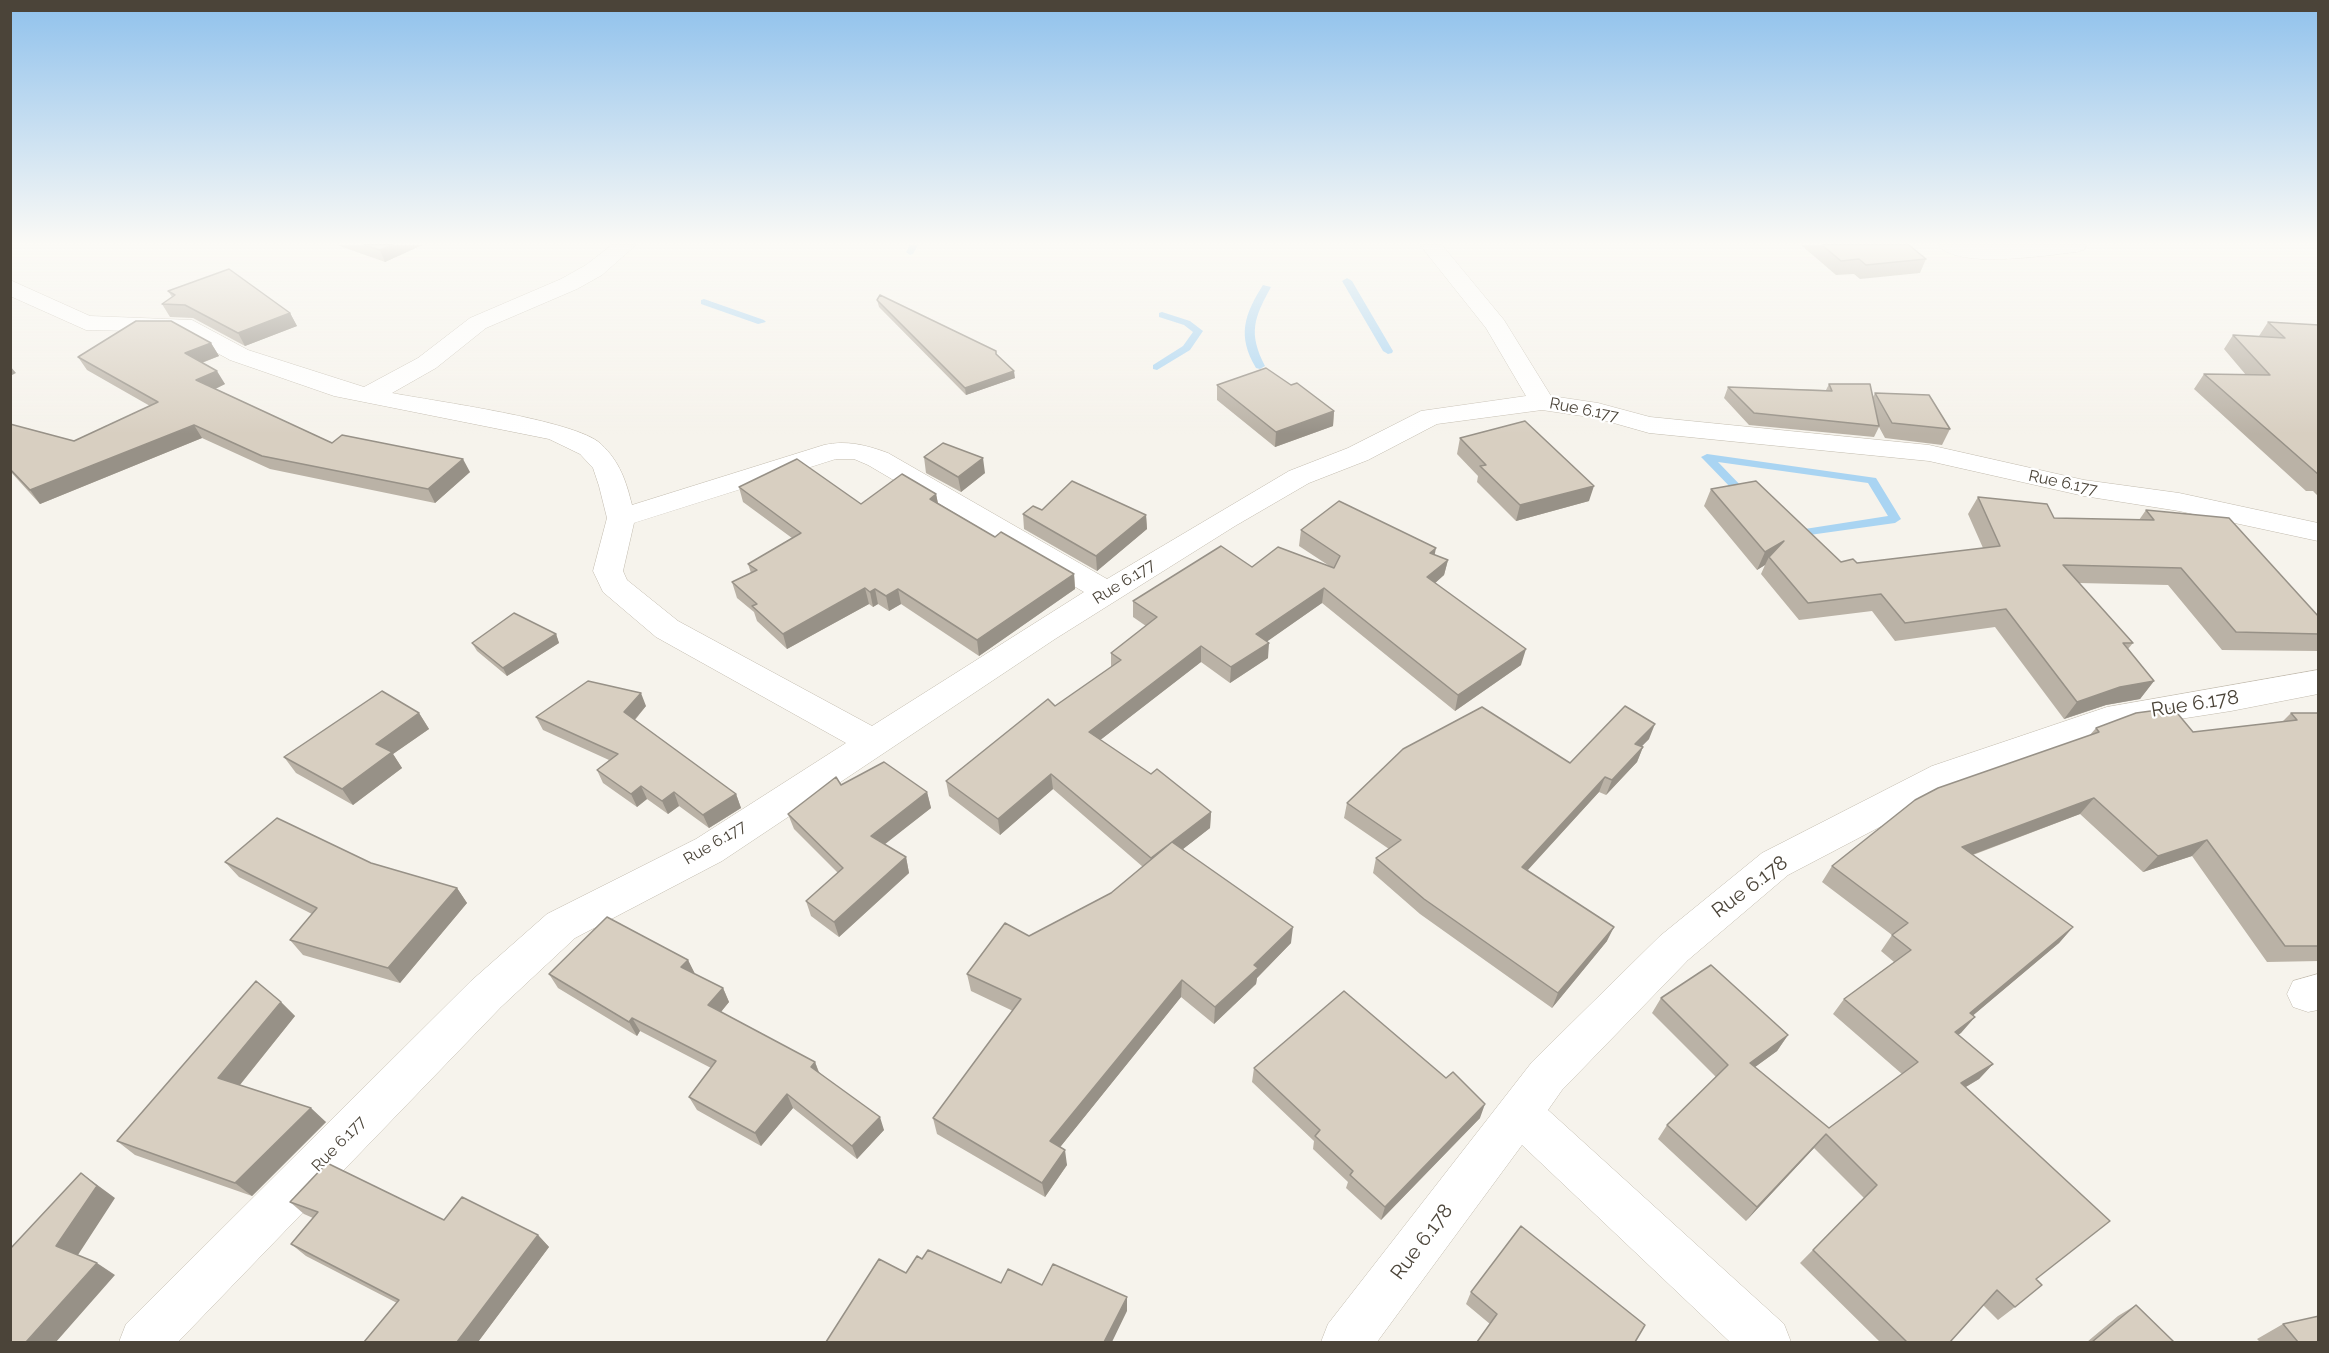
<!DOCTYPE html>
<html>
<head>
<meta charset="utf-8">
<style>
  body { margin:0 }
  #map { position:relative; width:2329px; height:1353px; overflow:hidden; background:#f6f3ec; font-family:Raleway,sans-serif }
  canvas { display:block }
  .frame { position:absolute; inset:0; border:12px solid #4b4439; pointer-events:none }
</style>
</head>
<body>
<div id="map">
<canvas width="2329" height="1353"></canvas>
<div class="frame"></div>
</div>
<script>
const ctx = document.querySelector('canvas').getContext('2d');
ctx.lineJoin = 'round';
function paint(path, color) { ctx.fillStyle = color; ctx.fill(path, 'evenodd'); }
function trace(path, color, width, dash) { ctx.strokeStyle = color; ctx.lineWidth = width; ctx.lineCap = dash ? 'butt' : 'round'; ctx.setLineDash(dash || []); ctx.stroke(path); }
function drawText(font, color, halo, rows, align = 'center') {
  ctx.font = font + ' Raleway,sans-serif'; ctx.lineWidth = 4.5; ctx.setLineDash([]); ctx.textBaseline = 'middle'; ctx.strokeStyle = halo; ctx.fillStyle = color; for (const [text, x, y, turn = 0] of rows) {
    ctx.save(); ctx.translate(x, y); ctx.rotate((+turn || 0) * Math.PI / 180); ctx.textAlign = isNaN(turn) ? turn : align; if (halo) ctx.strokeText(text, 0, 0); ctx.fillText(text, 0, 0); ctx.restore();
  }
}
paint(new Path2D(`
  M910 245H918L913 254 910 255 906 252Z
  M1347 278 1352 281 1393 351 1392 353 1388 354 1383 351 1342 281Z
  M1263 285 1271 287C1254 318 1248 333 1265 366L1260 369 1256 368C1237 336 1244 315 1263 285Z
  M704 299 764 320 766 322 758 324 701 304V300Z
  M1162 312 1190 321 1203 331 1190 350 1157 370 1153 369V365L1183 346 1193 332 1184 325 1159 317V313Z
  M1707 454 1876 478 1901 519 1895 523 1788 538 1786 535 1792 531 1888 516 1868 483 1718 462 1745 490 1743 492H1735L1703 459 1701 457Z`), '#a9d4f2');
const minor = new Path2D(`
  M612 245H636L602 275 577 289 486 328 436 368 392 393C433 401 576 420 601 444 620 462 626 481 632 505L824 445C847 440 866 445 888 453L1107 579 1289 471 1348 448 1421 411 1526 396 1486 328 1420 245H1442L1504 320 1551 396 1598 403 1650 417 1929 445 2084 480 2179 493 2318 523V541L2179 511 2084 496 1929 461 1649 433 1596 418 1542 410 1437 424 1368 460 1309 483 1235 526 1055 639 722 861 575 938 501 1007 178 1342H119L126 1324 471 981 547 914 696 839 846 743 656 637 603 592 593 571 607 518 599 486 593 468 580 454 549 439 334 396 230 360 179 332 86 330 10 296V280L90 316 192 320 248 350 364 387 418 358 470 318 561 279 586 265ZM836 459H854L868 465 1084 592 872 726 678 621 627 580 623 571 634 523Z
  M1938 245H2087L2084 250 2076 252C2048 255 1956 270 1938 245Z
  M2318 670V694L2231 711 2122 728 1958 786 1788 875 1688 960 1562 1090 1548 1110 1784 1324 1791 1342H1730L1522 1145 1377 1342H1321L1328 1324 1532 1062 1660 936 1762 853 1932 766 2107 707Z
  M2318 974V1010L2308 1012 2293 1007 2287 994 2293 981Z`);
trace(minor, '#c2bbae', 1);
paint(minor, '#fff');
paint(new Path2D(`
  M337 245H422L385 262Z
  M1801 245H1909L1926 259 1920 273 1860 279 1854 274 1836 275Z
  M168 291 290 313 297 326 245 346 193 318 170 317 162 304 172 297Z
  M877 300 996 354 1015 378 966 395 879 307Z
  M2268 322 2319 325V497L2313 491H2306L2194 389 2204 374 2246 375 2224 349 2233 335 2259 336Z
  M211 343 219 356 202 363 225 384 215 389 332 443 470 472 435 503 270 469 202 438 40 504 10 471V424L74 441 150 406 87 370 78 357Z
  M1829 384 1873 397 1875 393 1950 429 1942 445 1885 438 1879 427 1874 437 1749 425 1724 398 1728 387 1826 390Z
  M1217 385H1291L1334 411 1333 426 1275 447 1217 400Z
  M1460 438 1589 501 1516 521 1477 482 1478 476 1457 454Z
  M924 457 985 473 961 492 926 473Z
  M739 487 861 504 936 494 938 503 995 537 1074 574 1075 589 979 656 901 604 889 611 878 604 873 607 869 604 787 649 757 621 754 612 737 598 732 582 751 573 748 564 792 538 743 502Z
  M1711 489 1841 562 1857 563 1983 548 1968 514 1978 497 2054 518 2139 520 2146 510 2319 617V650L2318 651 2222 650 2168 585 2079 583 2133 643 2128 649 2154 681 2140 699 2106 705 2064 719 1995 627 1895 641 1872 611 1799 620 1761 574 1765 565 1757 570 1704 506Z
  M1042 510 1146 515 1147 529 1097 571 1024 529 1023 514Z
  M1301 530 1435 555 1448 560 1444 575 1435 583 1521 665 1455 711 1322 603 1267 641 1268 658 1230 683 1201 662 1100 740 1151 774 1211 812 1210 828 1183 849 1291 943 1257 978 1256 984 1214 1024 1181 997 1060 1147 1067 1165 1045 1197 937 1134 933 1118 1013 1011 971 991 967 974 1029 936 1111 893 1143 867 1053 789 1000 835 949 796 946 781 1055 706 1111 667V653L1146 626 1133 617V601L1252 567H1331L1299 546Z
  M556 634 559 643 507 676 477 651 472 643Z
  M646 706 635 720 736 794 741 808 709 828 679 806 668 814 647 799 637 807 603 783 597 770 609 760 543 730 536 717Z
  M419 713 429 729 393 754 402 768 353 805 296 773 284 757Z
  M2291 713H2319V961L2267 962 2192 856 2143 872 2080 814 1973 855 2073 927 2059 943 1973 1015 1975 1017 1958 1035 1993 1064 1979 1079 1966 1087 2036 1279 2015 1307 1998 1320 1983 1305 1950 1342H1880L1800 1263 1864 1198 1814 1148 1746 1221 1658 1139 1667 1125 1716 1077 1652 1013 1661 998 1788 1035 1777 1051 1755 1067 1829 1128 1902 1074 1833 1014 1844 999 1894 962 1881 951 1892 935 1822 882 1832 866 2089 736 2096 728 2193 732 2282 722Z
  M1649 739 1641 747H1643L1637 762 1606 795 1599 792 1527 870 1607 941 1552 1008 1420 914 1373 873 1376 858 1389 849 1344 818 1347 803 1570 763Z
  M841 785 927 792 931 808 884 844 906 857 909 873 839 937 811 916 806 901 838 873 794 829 788 814Z
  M225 862 371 863 457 888 467 903 400 983 303 955 290 940 312 914 239 877Z
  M688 960 695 974 723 988 729 1002 721 1012 815 1062 819 1072 884 1130 857 1159 793 1108 761 1146 697 1110 689 1097 711 1068 640 1031 637 1036 558 988 549 974Z
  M281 1002 295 1016 240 1085 326 1122 252 1196 135 1155 117 1141Z
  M1254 1068 1480 1118 1381 1220 1346 1188 1348 1182 1313 1149 1314 1141 1252 1082Z
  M290 1202 444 1220 538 1235 549 1247 478 1342H364L397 1303 306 1256 291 1244 313 1218 304 1214Z
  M1471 1292 1635 1342H1477L1490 1324 1466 1304Z
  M2136 1305 2174 1342H2087L2118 1316Z
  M2283 1324 2319 1342H2260L2257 1339Z`), '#bab2a6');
paint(new Path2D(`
  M392 245H422L385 262 380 250Z
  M290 313 297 326 245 346 238 333Z
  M211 343 219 356 193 366 185 353Z
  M10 366 16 373 10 376Z
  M217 371 225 384 205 394 196 380Z
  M1014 371 1015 378 966 395 965 388Z
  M1334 411 1333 426 1275 447 1276 432Z
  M194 425 202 438 40 504 30 490Z
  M983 458 985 473 961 492 958 477Z
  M463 459 470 472 435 503 428 489Z
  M1594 486 1589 501 1516 521 1520 505Z
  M936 494 939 509 930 499Z
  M1146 515 1147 529 1097 571 1096 556Z
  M1784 541 1769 557 1765 565 1757 570 1765 552Z
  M1436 548 1433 563 1430 553Z
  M1448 560 1444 575 1424 593 1427 577Z
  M1074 574 1075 589 979 656 977 640Z
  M865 588 869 604 787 649 783 634Z
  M1324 588 1322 603 1255 650 1256 634Z
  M875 589 878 604 873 607 870 592Z
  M898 589 901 604 889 611 886 596Z
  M556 634 559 643 507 676 503 668Z
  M1269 643 1268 658 1230 683 1231 667Z
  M1201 646V662L1090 748 1089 732Z
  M1526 649 1521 665 1455 711 1458 695Z
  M2154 681 2140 699 2106 705 2064 719 2077 702 2120 687Z
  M641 693 646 706 630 725 624 712Z
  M419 713 429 729 393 754 402 768 353 805 342 789 376 744Z
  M1655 724 1649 739 1629 759 1635 744Z
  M1643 747 1637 762 1606 795 1612 780Z
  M1051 774 1053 789 1000 835 998 819Z
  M1605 777 1599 792 1517 882 1522 867Z
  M641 786 647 799 637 807 631 794Z
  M674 792 679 806 668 814 662 801Z
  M927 792 931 808 875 852 871 836Z
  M736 794 741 808 709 828 703 815Z
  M2094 798 2080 814 1950 863 1962 847Z
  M1211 812 1210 828 1151 874V858Z
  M2207 840 2192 856 2143 872 2158 856Z
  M906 857 909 873 839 937 834 922Z
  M457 888 467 903 400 983 388 968Z
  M1293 927 1291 943 1257 978 1256 984 1214 1024 1215 1007 1254 965Z
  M1614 927 1607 941 1552 1008 1558 993Z
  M2073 927 2059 943 1957 1029 1970 1013Z
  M688 960 695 974 681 967Z
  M1182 980 1181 997 1053 1156 1050 1141Z
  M723 988 729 1002 715 1019 708 1005Z
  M281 1002 295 1016 234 1092 218 1078Z
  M1975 1017 1961 1033 1941 1047 1955 1032Z
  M632 1018 640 1031 637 1036 629 1022Z
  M1788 1035 1777 1051 1740 1078 1750 1063Z
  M815 1062 820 1076 811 1067Z
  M1993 1064 1979 1079 1947 1098 1961 1083Z
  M787 1094 793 1108 761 1146 755 1133Z
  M1485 1104 1480 1118 1381 1220 1385 1207Z
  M311 1108 326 1122 252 1196 235 1183Z
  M880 1117 884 1130 857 1159 852 1146Z
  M1826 1134 1814 1148 1746 1221 1757 1207Z
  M1065 1150 1067 1165 1045 1197 1042 1183Z
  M81 1173 115 1198 76 1258 56 1246Z
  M538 1235 549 1247 478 1342H457Z
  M97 1263 115 1275 56 1342H26Z
  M1127 1297V1311L1112 1342H1104Z`), '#979187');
const building = new Path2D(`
  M364 245H392L380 250Z
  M1822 245H1909L1926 259 1866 265 1859 259 1841 261Z
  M229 269 290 313 238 333 185 305 162 304 175 295 168 291Z
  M880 295 996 351V354L1014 371 965 388 877 300Z
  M136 321H171L211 343 185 353 217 371 196 380 332 443 342 435 463 459 428 489 262 456 194 425 30 490 10 469V424L74 441 158 402 78 357Z
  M2268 322 2319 325V475L2204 374 2270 375 2233 335 2285 338Z
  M1266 368 1291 385 1297 383 1334 411 1276 432 1217 385Z
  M1829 384H1870L1879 426 1754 413 1728 387 1832 391Z
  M1875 393 1929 395 1950 429 1892 423Z
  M1525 421 1594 486 1520 505 1480 466 1486 465 1460 438Z
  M943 443 983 458 958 477 924 457Z
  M797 459 861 504 902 474 936 494 930 499 995 537 1001 532 1074 574 977 640 898 589 886 596 875 589 870 592 865 588 783 634 752 606 757 604 732 582 757 570 748 564 801 533 739 487Z
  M1072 481 1146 515 1096 556 1023 514 1033 506 1042 510Z
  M1756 481 1841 562 1853 559 1857 563 2000 546 1978 497 2047 504 2054 518 2154 520 2146 510 2229 518 2319 617V634L2236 632 2181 568 2063 565 2133 643H2123L2154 681 2120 687 2077 702 2006 609 1905 623 1881 594 1808 603 1769 557 1784 541 1765 552 1711 489Z
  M1339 501 1436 548 1430 553 1448 560 1427 577 1526 649 1458 695 1324 588 1256 634 1269 643 1231 667 1201 646 1089 732 1151 774 1157 769 1211 812 1151 858 1051 774 998 819 946 781 1048 699 1055 706 1121 660 1111 653 1157 617 1133 601 1221 546 1252 567 1278 547 1334 568 1340 556 1301 530Z
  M514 613 556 634 503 668 472 643Z
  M588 681 641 693 624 712 736 794 703 815 674 792 662 801 641 786 631 794 597 770 618 754 536 717Z
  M382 691 419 713 376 744 392 752 342 789 284 757Z
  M1625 706 1655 724 1635 744 1643 747 1612 780 1605 777 1522 867 1614 927 1558 993 1424 899 1376 858 1401 840 1347 803 1403 749 1482 707 1570 763Z
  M2173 708 2193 732 2297 720 2291 713H2319V946H2285L2207 840 2158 856 2094 798 1962 847 2073 927 1970 1013 1975 1017 1955 1032 1993 1064 1961 1083 2110 1221 2036 1279 2042 1285 2015 1307 1997 1290 1950 1342H1907L1813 1250 1877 1185 1826 1134 1757 1207 1667 1125 1728 1065 1661 998 1711 965 1788 1035 1750 1063 1829 1128 1918 1062 1844 999 1911 950 1892 935 1908 923 1832 866 1915 800 1938 788 2099 732 2096 728 2136 713Z
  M884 762 927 792 871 836 906 857 834 922 806 901 843 868 788 814 836 777 841 785Z
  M277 818 371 863 457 888 388 968 290 940 317 908 225 862Z
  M1172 842 1293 927 1254 965 1258 968 1215 1007 1182 980 1050 1141 1065 1150 1042 1183 933 1118 1021 999 967 974 1005 923 1029 936 1111 893Z
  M607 917 688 960 681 967 723 988 708 1005 815 1062 811 1067 880 1117 852 1146 787 1094 755 1133 689 1097 716 1061 632 1018 629 1022 549 974Z
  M256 981 281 1002 218 1078 311 1108 235 1183 117 1141Z
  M1344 991 1446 1078 1453 1072 1485 1104 1385 1207 1350 1175 1353 1171 1315 1136 1320 1130 1254 1068Z
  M327 1163 444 1220 462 1197 538 1235 457 1342H364L399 1300 291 1244 318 1212 290 1202Z
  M81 1173 97 1186 56 1246 97 1263 26 1342H10V1249Z
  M1521 1226 1645 1325 1635 1342H1477L1497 1314 1471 1292Z
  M928 1250 1001 1283 1008 1269 1042 1285 1053 1264 1127 1297 1104 1342H826L879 1259 906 1273 917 1256 922 1259Z
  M2136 1305 2174 1342H2092Z
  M2319 1316V1342H2298L2283 1324Z`);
paint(building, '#d8cfc1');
trace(building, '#979187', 1.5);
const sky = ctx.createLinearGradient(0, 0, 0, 434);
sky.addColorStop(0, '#8fc1ec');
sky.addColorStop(0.56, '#fbfaf6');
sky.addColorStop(1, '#fbfaf600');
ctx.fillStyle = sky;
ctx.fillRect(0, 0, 2329, 434);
drawText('16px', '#4b4439', '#fff', [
  ["Rue 6.177",1584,410,11],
  ["Rue 6.177",2063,483,12],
  ["Rue 6.177",1124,582,-32],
  ["Rue 6.177",715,843,-31],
  ["Rue 6.177",339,1144,-46]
]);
drawText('20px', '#4b4439', '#fff', [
  ["Rue 6.178",2195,704,-9],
  ["Rue 6.178",1750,887,-37],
  ["Rue 6.178",1422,1242,-53]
]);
</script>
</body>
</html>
